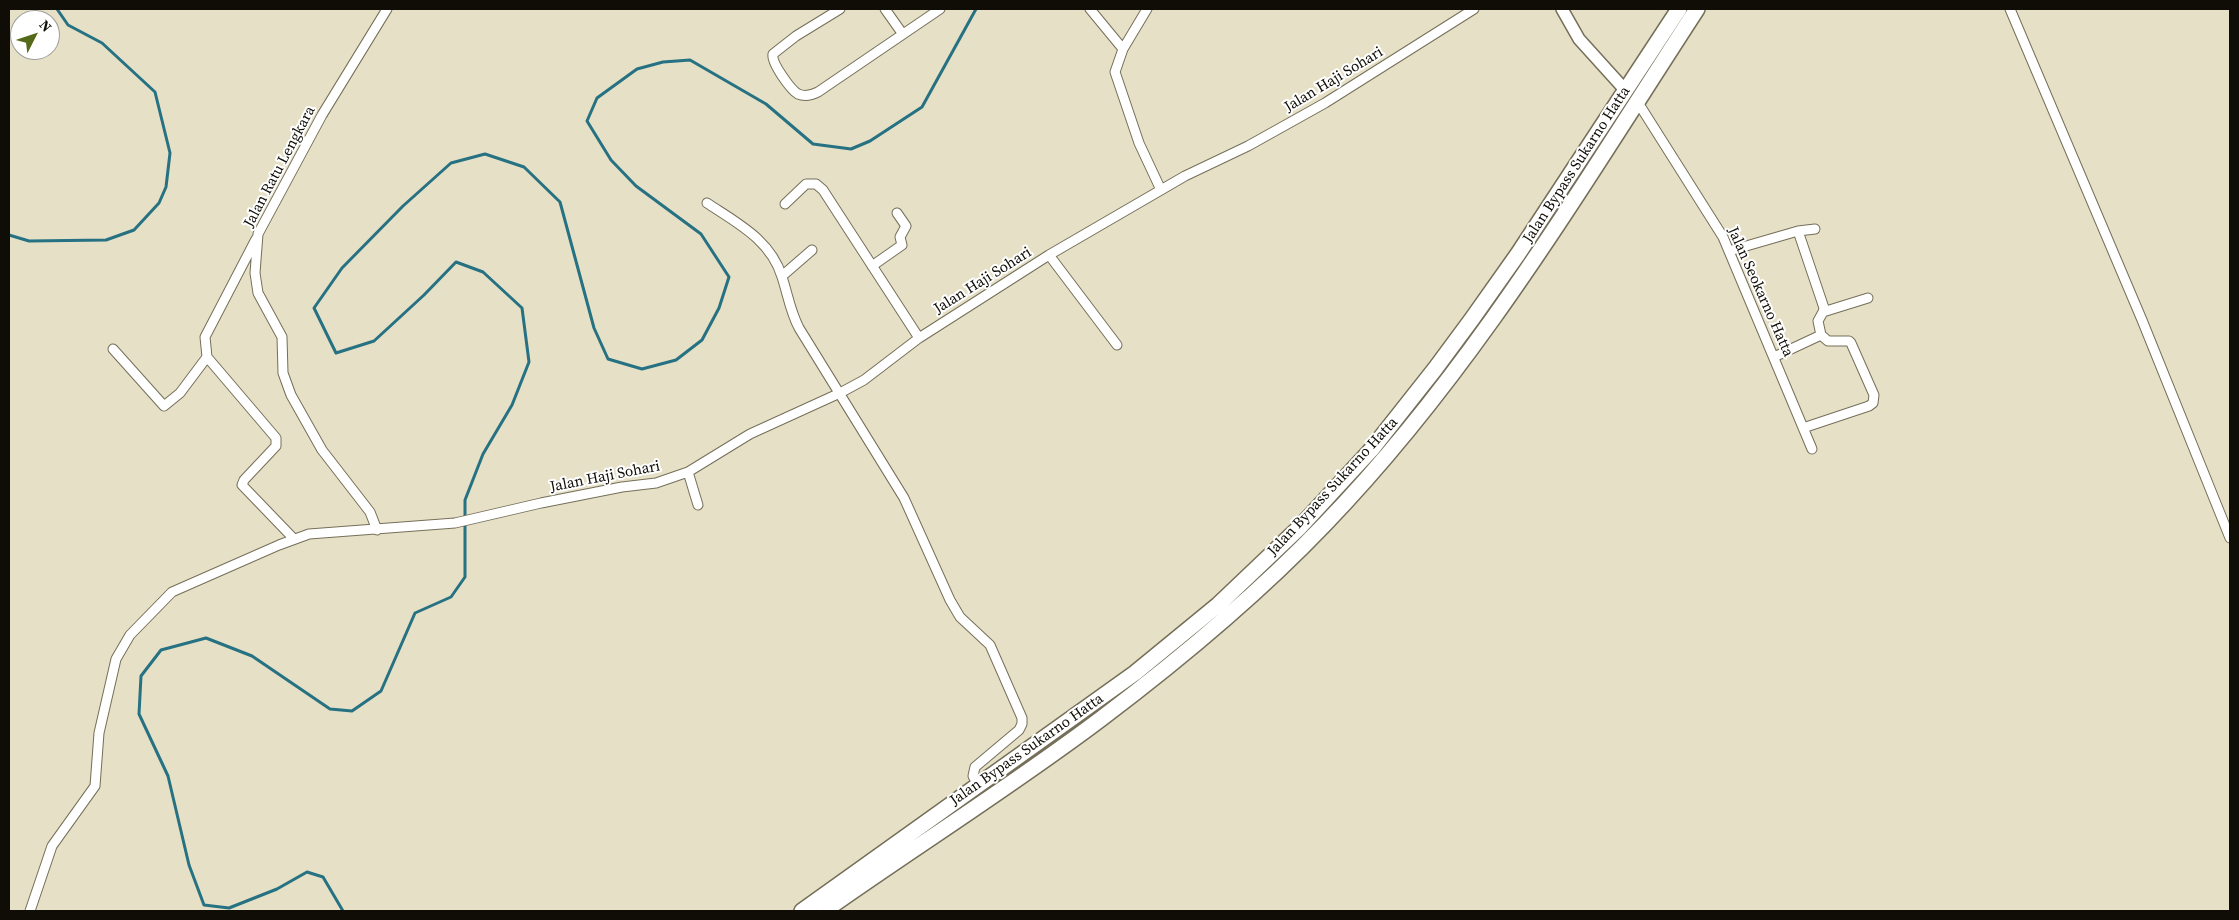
<!DOCTYPE html>
<html>
<head>
<meta charset="utf-8">
<style>
  body { margin:0 }
  #map { position:relative; width:2239px; height:920px; overflow:hidden; background:#e6e0c7; font-family:"Source Serif 4",serif }
  canvas { display:block }
  .frame { position:absolute; inset:0; border:10px solid #0f0d05; pointer-events:none }
  .north { position:absolute; left:10px; top:10px; width:50px; height:50px; box-sizing:border-box; background:#fff; border:1px solid #9f9e9b; border-radius:50%; rotate:49deg; font-size:14px; font-weight:700; line-height:20px; text-align:center; color:#0f0d05 }
  .north::after { content:''; display:block; margin:auto; width:18px; height:22px; background:#546a19; clip-path:polygon(50% 0,100% 100%,50% 72%,0 100%) }
</style>
</head>
<body>
<div id="map">
<canvas width="2239" height="920"></canvas>
<div class="frame"></div>
<div class="north">N</div>
</div>
<script>
const ctx = document.querySelector('canvas').getContext('2d');
ctx.lineJoin = 'round';
function trace(path, color, width, dash) { ctx.strokeStyle = color; ctx.lineWidth = width; ctx.lineCap = dash ? 'butt' : 'round'; ctx.setLineDash(dash || []); ctx.stroke(path); }
function drawText(font, color, halo, rows, align = 'center') {
  ctx.font = font + ' "Source Serif 4",serif'; ctx.lineWidth = 4; ctx.setLineDash([]); ctx.textBaseline = 'middle'; ctx.strokeStyle = halo; ctx.fillStyle = color; for (const [text, x, y, turn = 0] of rows) {
    ctx.save(); ctx.translate(x, y); ctx.rotate((+turn || 0) * Math.PI / 180); ctx.textAlign = isNaN(turn) ? turn : align; if (halo) ctx.strokeText(text, 0, 0); ctx.fillText(text, 0, 0); ctx.restore();
  }
}
trace(new Path2D(`
  M9 235 29 241 106 240 134 230 159 203 166 187 170 153 155 92 102 43 68 25 57 9
  M343 911 323 877 307 872 277 889 229 908 204 905 189 865 168 776 139 714 141 676 161 650 206 638 252 656 330 709 352 711 381 691 415 613 451 597 465 577V500L483 454 512 405 529 362 522 308 483 272 456 262 424 295 374 341 336 353 314 308 342 268 403 206 451 163 485 154 524 167 560 202 594 328 608 359 642 369 676 360 702 340 719 308 729 277 701 234 636 186 611 160 587 121 597 98 637 69 663 62 690 60 766 104 813 144 851 149 870 141 922 107 976 9`), '#267182', 3);
const street = new Path2D(`
  M840 9 796 36 773 54C771 63 791 90 798 94 805 97 812 95 818 92L940 9
  M885 9 902 33
  M1090 9 1123 49
  M1147 9 1123 49 1115 72 1139 143 1161 190
  M2010 9 2142 320 2230 538
  M1637 101 1723 237 1812 449
  M707 203C737 223 771 240 782 277 788 295 790 311 799 328L904 498 950 600 960 617 990 645 1022 718V724L1019 730 975 767 973 776 978 785
  M785 204 806 184H816L823 190 919 338
  M256 239 205 337 207 357 276 438V446L244 480 242 485 294 539
  M1729 251 1798 231 1815 229
  M1049 255 1117 345
  M872 266 902 245 900 237 906 226 897 213
  M782 276 812 250
  M1823 312 1868 298
  M113 349 164 406 180 393 207 357
  M1774 357 1821 335 1818 321 1823 312 1824 308 1798 231
  M1803 428 1869 406 1873 403 1874 395 1851 343 1849 341H1828L1821 335
  M688 472 698 505
  M377 530 370 512 322 450 291 395 283 373 282 337 258 293 255 273 258 234 322 115 387 9
  M30 911 52 846 95 786 99 733 116 659 130 635 172 592 279 545 309 534 455 523 541 503 622 487 656 483 688 472 750 434 840 393 864 380 919 338 1049 255 1185 176 1248 146 1325 103 1474 9`);
const secondary = new Path2D(`
  M1562 9 1579 39 1626 91`);
const highway = new Path2D(`
  M802 911 1135 673 1218 605 1300 527 1371 450 1435 369 1472 319 1518 254 1679 9
  M824 911C916 846 1012 786 1102 718 1180 659 1256 596 1324 525 1472 372 1581 187 1697 9`);
trace(street, '#756f59', 11);
trace(secondary, '#756f59', 14);
trace(highway, '#756f59', 18);
trace(street, '#fff', 9);
trace(secondary, '#fff', 11);
trace(highway, '#fff', 15);
drawText('15px', '#0f0d05', '#fff', [
  ["Jalan Haji Sohari",1334,80,-31],
  ["Jalan Bypass Sukarno Hatta",1577,165,-57],
  ["Jalan Ratu Lengkara",280,167,-62],
  ["Jalan Haji Sohari",983,281,-32],
  ["Jalan Seokarno Hatta",1760,292,66],
  ["Jalan Haji Sohari",605,477,-11],
  ["Jalan Bypass Sukarno Hatta",1333,487,-47],
  ["Jalan Bypass Sukarno Hatta",1027,750,-35]
]);
</script>
</body>
</html>
